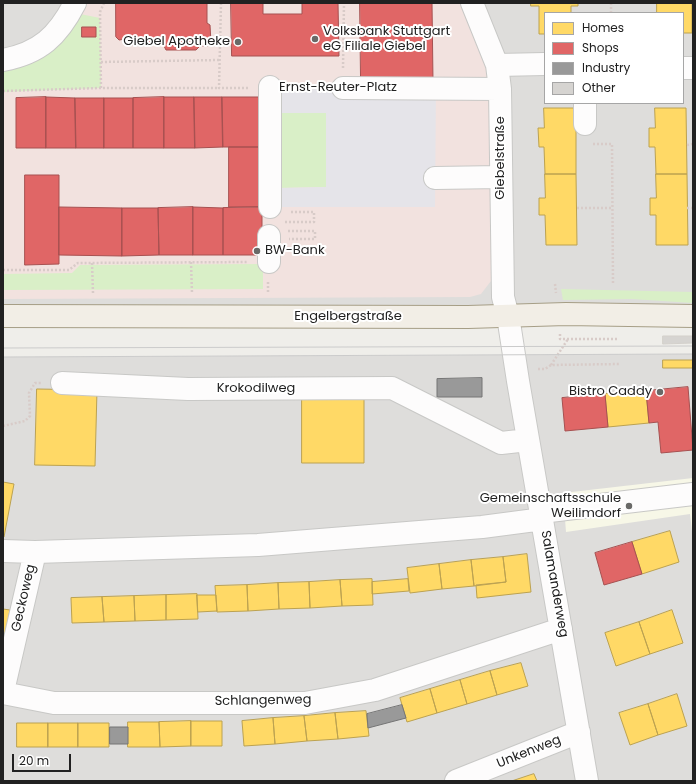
<!DOCTYPE html>
<html>
<head>
<meta charset="utf-8">
<style>
  body { margin:0 }
  #map { position:relative; width:696px; height:784px; overflow:hidden; background:#efeeea; font-family:Poppins,sans-serif }
  canvas { display:block }
  .frame { position:absolute; inset:0; border:4px solid #212121; pointer-events:none }
  .legend { position:absolute; left:544px; top:12px; width:140px; height:92px; box-sizing:border-box; background:#fff; border:1px solid #a6a6a6; margin:0; padding:5px 7px; list-style:none; font-size:12px; color:#212121 }
  .legend li { display:flex; align-items:center; gap:8px; height:20px }
  .legend b { width:20px; border:1px solid #a6a6a6 }
  .scale { position:absolute; left:12px; top:754px; width:59px; height:18px; box-sizing:border-box; border:2px solid #212121; border-top:0; padding-left:5px; font-size:12px; line-height:14px; white-space:nowrap; color:#212121; -webkit-text-stroke:3px #fff; paint-order:stroke }
</style>
</head>
<body>
<div id="map">
<canvas width="696" height="784"></canvas>
<div class="frame"></div>
<ul class="legend">
<li><b style="height:11px;background:#ffd966"></b>Homes</li>
<li><b style="height:11px;background:#e06666"></b>Shops</li>
<li><b style="height:11px;background:#999"></b>Industry</li>
<li><b style="height:11px;background:#d6d4d1"></b>Other</li>
</ul>
<div class="scale">20 m</div>
</div>
<script>
const ctx = document.querySelector('canvas').getContext('2d');
ctx.lineJoin = 'round';
function paint(path, color) { ctx.fillStyle = color; ctx.fill(path, 'evenodd'); }
function trace(path, color, width, dash) { ctx.strokeStyle = color; ctx.lineWidth = width; ctx.lineCap = dash ? 'butt' : 'round'; ctx.setLineDash(dash || []); ctx.stroke(path); }
function drawText(font, color, halo, rows, align = 'center') {
  ctx.font = font + ' Poppins,sans-serif'; ctx.lineWidth = 4; ctx.setLineDash([]); ctx.textBaseline = 'middle'; ctx.strokeStyle = halo; ctx.fillStyle = color; for (const [text, x, y, turn = 0] of rows) {
    ctx.save(); ctx.translate(x, y); ctx.rotate((+turn || 0) * Math.PI / 180); ctx.textAlign = isNaN(turn) ? turn : align; if (halo) ctx.strokeText(text, 0, 0); ctx.fillText(text, 0, 0); ctx.restore();
  }
}
paint(new Path2D(`
  M3 3H693V316L3 306ZM545 13H683V103H545Z
  M693 354V781H3V357Z`), '#dedddb');
paint(new Path2D(`
  M85 3H464L482 50 489 81 491 107V281L481 294 470 297 3 299V72Z`), '#f2e2df');
paint(new Path2D(`
  M693 478V540L690 514 566 532 563 493Z`), '#f7f7e7');
paint(new Path2D(`
  M70 12 100 18 101 88 3 92V59Z
  M278 113H326L327 187 278 188Z
  M263 264V289L3 290V274L72 273 80 265Z
  M561 289 693 292V303L632 299 563 300Z`), '#d9efc7');
paint(new Path2D(`
  M270 87 436 88 435 207H270ZM278 113H326V187L279 188Z`), '#e5e4e9');
const homes = new Path2D(`
  M531 3H578V6H571V13H545V34H539V6H531Z
  M657 3H692V33H683V13H657Z
  M544 108H576V174H545L544 147H539L538 128H544Z
  M655 108H686L687 174H656L655 147H649V128H655Z
  M545 174H576L577 245H546L545 215H539V198H545Z
  M656 174H687L688 245H656V215H650V198H656Z
  M663 360H693V368H663Z
  M37 389 97 390 95 466 35 465Z
  M646 391 649 423 608 427 605 394Z
  M302 394H364V463H302Z
  M3 482 14 484 4 537 3 536Z
  M670 531 679 562 642 574 632 542Z
  M527 554 531 592 477 598 476 585 506 582 503 557Z
  M503 557 506 582 474 586 471 560Z
  M471 560 474 586 442 589 439 564Z
  M439 564 442 589 410 593 407 568Z
  M372 579 373 605 342 606 340 580Z
  M408 579 409 591 372 594V582Z
  M340 580 342 606 310 608 309 582Z
  M309 582 310 608 279 609 278 583Z
  M278 583 279 609 248 611 247 585Z
  M247 585 248 611 217 612 215 586Z
  M197 594 198 619 166 620V595Z
  M166 595V620L135 621 134 596Z
  M197 595H216L217 611 198 612Z
  M134 596 135 621 104 622 102 597Z
  M102 597 104 622 72 623 71 598Z
  M3 609 10 610 5 636H3Z
  M672 610 683 643 650 654 639 622Z
  M639 622 650 654 616 666 605 633Z
  M521 663 528 686 497 695 490 671Z
  M490 671 497 695 467 704 460 680Z
  M460 680 467 704 437 713 430 689Z
  M430 689 437 713 407 722 400 698Z
  M677 694 687 726 658 735 648 704Z
  M648 704 658 735 630 745 619 713Z
  M366 711 369 736 338 739 335 713Z
  M335 713 338 739 307 741 304 716Z
  M304 716 307 741 275 744 273 718Z
  M273 718 275 744 244 746 242 721Z
  M191 721V746L160 747 159 722Z
  M191 721H222V746H191Z
  M128 722H159L160 747H128Z
  M17 723H48V747H17Z
  M48 723H78V747H48Z
  M78 723H109V747H78Z
  M534 774 537 781H512Z`);
paint(homes, '#ffd966');
trace(homes, '#bca251', 1);
const shops = new Path2D(`
  M116 3H207V23L210 25 211 43 208 46H200L196 50H166L164 46V41H154L150 45H132L126 39 119 40 116 37Z
  M231 3H263V14H302V3H338L339 56H232Z
  M360 3H432L433 82 361 83Z
  M82 27H96V37H82Z
  M46 97V148H16V98Z
  M46 97 75 98 76 148H46Z
  M164 97V148H133V98Z
  M164 97H194L195 148H164Z
  M194 97H222L223 147 195 148Z
  M222 97H262V147H223Z
  M75 98H104V148H76Z
  M104 98H133V148H104Z
  M229 147H262V207H229Z
  M25 175H59V264L25 265Z
  M59 207 122 208V256L59 255Z
  M193 207 223 208V255H193Z
  M193 207V255H159L158 208Z
  M262 207V255H223V208Z
  M122 208H158L159 255 122 256Z
  M688 387 693 450 661 453 658 422 649 423 646 391Z
  M605 394 608 427 565 431 562 398Z
  M632 542 642 574 604 585 595 553Z`);
paint(shops, '#e06666');
trace(shops, '#a75151', 1);
const industry = new Path2D(`
  M482 378V397H437V379Z
  M402 705 406 718 368 728 367 714Z
  M110 727H128V744H110Z`);
paint(industry, '#999');
trace(industry, '#757575', 1);
const building = new Path2D(`
  M663 336H693V343L663 344Z`);
paint(building, '#d6d4d1');
trace(building, '#d3d0cb', 1);
const minor = new Path2D(`
  M472 3 497 65 500 89 503 297 508 316 518 381 587 781
  M3 60C40 53 58 36 75 3
  M497 65 545 64
  M683 68H693
  M343 88 500 89
  M585 103V124
  M435 178 501 177
  M270 207V87
  M269 262V236
  M62 383 188 389 392 388 501 443 528 440
  M541 512 693 494
  M3 551 35 552 258 545 482 527 543 519
  M3 691 35 552
  M3 693 54 703H305L375 690 561 629
  M456 781 579 732`);
const major = new Path2D(`
  M3 316 468 317 566 314 693 316`);
trace(minor, '#c8c8c6', 24);
trace(major, '#a69e86', 24);
trace(new Path2D(`
  M221 3 219 88H249
  M611 3V13
  M101 62 219 60
  M343 68 344 3
  M290 87 323 88
  M101 88 100 12 104 3
  M3 91 101 88H219
  M593 144H612L613 284
  M687 145 693 144
  M577 208H613
  M687 208H693
  M285 222H314V212H290
  M288 231H315V239H289
  M191 262 192 293
  M92 263 93 293
  M3 270H69L78 263 248 262
  M555 284 556 293
  M268 292V282
  M560 334V339H619
  M551 365 568 339
  M538 369H545L551 365 620 364
  M3 426 25 421 30 416 29 393 35 383H41`), '#d8cbc8', 2.5, [2, 2]);
trace(minor, '#fdfcfc', 22);
trace(major, '#f2eee6', 22);
trace(new Path2D(`
  M3 348 693 346
  M3 357 693 354`), '#cbcbcb', 1);
for (const [x, y, r, color] of [
  [315,39,4,"#696967"],
  [238,42,4,"#696967"],
  [257,251,4,"#696967"],
  [660,392,4,"#696967"],
  [629,506,4,"#696967"]
]) { const dot = new Path2D(); dot.arc(x, y, r, 0, 2 * Math.PI); ctx.fillStyle = color; ctx.fill(dot); trace(dot, '#fff', 1.5); }
drawText('13px', '#212121', '#fff', [
  ["Volksbank Stuttgart",323,32,"left"],
  ["eG Filiale Giebel",323,47,"left"],
  ["Giebel Apotheke",230,42],
  ["BW-Bank",265,251,"left"],
  ["Bistro Caddy",652,392],
  ["Gemeinschaftsschule",621,499],
  ["Weilimdorf",621,514]
], 'right');
drawText('13px', '#212121', '#fff', [
  ["Ernst-Reuter-Platz",338,88],
  ["Giebelstraße",501,158,-90],
  ["Engelbergstraße",348,317],
  ["Krokodilweg",256,389],
  ["Salamanderweg",554,584,80],
  ["Geckoweg",24,598,-77],
  ["Schlangenweg",263,701,-1],
  ["Unkenweg",529,752,-22]
]);
</script>
</body>
</html>
